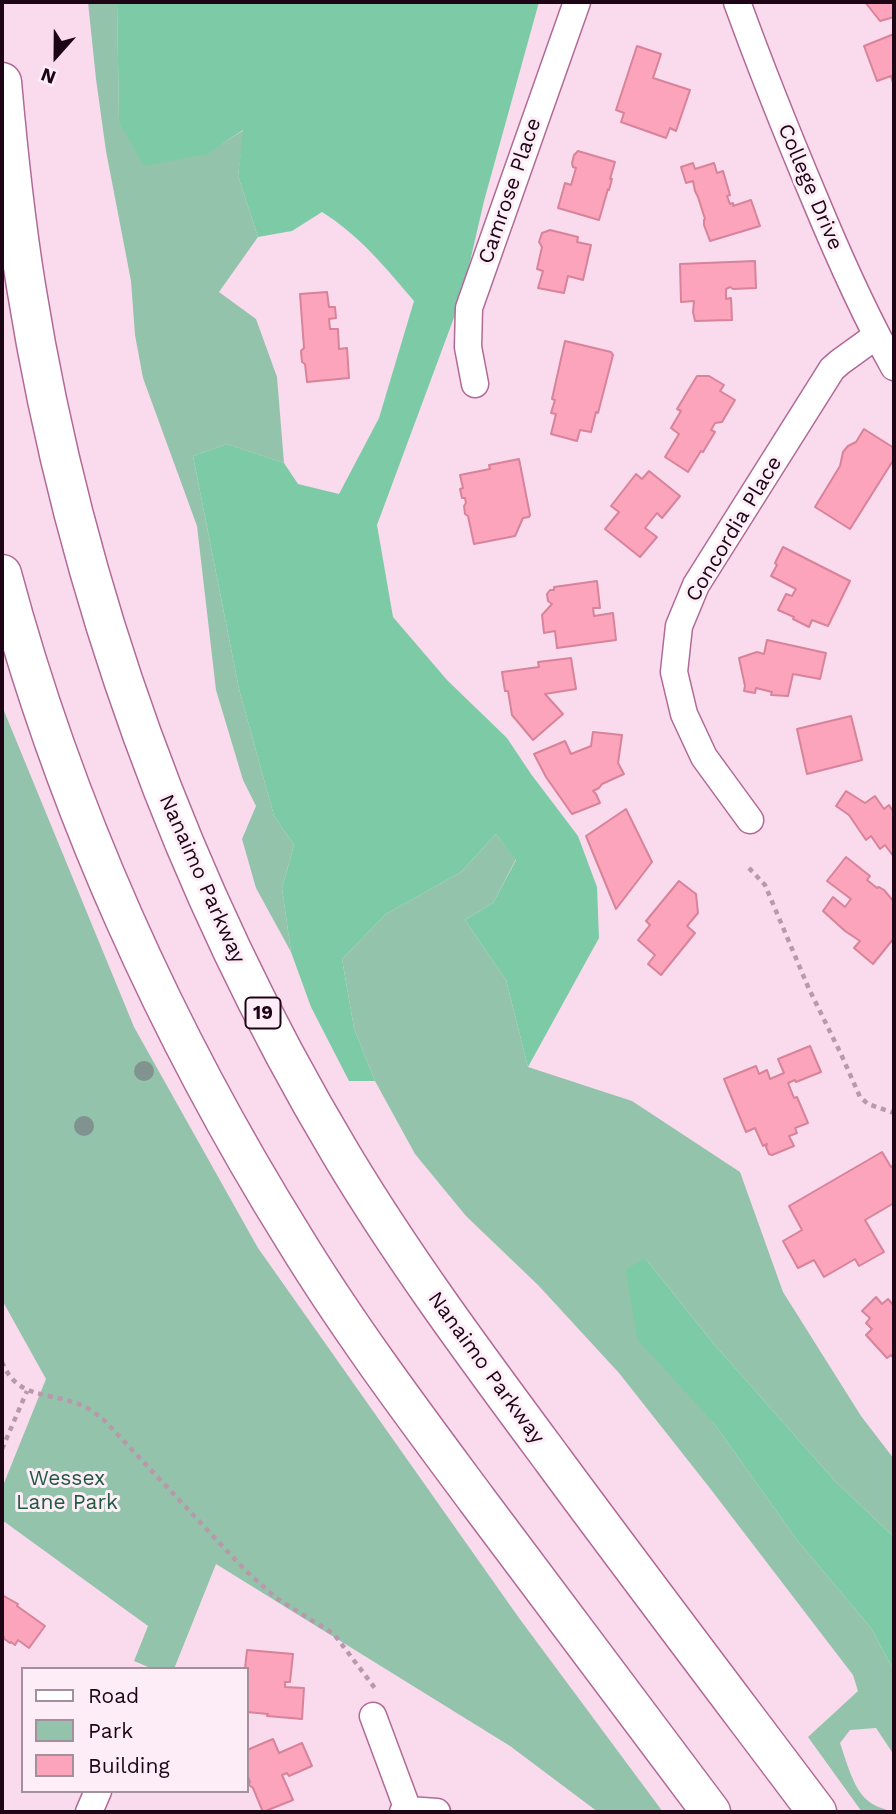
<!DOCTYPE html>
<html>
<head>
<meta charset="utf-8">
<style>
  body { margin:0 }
  #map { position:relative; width:896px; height:1814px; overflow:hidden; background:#fadaed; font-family:"Work Sans",sans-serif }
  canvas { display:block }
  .frame { position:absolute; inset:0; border:4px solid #1e0516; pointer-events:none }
  .legend { position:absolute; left:21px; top:1667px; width:228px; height:126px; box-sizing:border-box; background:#fdedf6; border:2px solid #a4909c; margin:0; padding:9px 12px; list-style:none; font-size:21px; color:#1e0516 }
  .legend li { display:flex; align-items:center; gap:14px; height:35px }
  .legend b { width:35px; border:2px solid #a4909c }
  .north { position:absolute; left:21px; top:21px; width:70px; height:70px; -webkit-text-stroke:5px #fdedf6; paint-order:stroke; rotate:201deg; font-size:19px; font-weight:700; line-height:28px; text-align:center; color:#1e0516 }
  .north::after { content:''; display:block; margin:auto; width:24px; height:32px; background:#1e0516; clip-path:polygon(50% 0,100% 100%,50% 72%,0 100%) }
</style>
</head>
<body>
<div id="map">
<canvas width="896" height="1814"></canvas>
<div class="frame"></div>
<ul class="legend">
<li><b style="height:9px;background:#fff"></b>Road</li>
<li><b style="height:19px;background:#94c3ab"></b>Park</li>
<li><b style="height:19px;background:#fca4bb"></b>Building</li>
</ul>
<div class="north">N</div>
</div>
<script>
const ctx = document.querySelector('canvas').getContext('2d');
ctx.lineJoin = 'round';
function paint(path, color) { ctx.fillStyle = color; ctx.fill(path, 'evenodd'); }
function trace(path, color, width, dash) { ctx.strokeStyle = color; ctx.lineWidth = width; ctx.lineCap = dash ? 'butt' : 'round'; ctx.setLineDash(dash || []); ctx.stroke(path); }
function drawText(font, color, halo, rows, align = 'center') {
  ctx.font = font + ' "Work Sans",sans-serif'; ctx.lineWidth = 6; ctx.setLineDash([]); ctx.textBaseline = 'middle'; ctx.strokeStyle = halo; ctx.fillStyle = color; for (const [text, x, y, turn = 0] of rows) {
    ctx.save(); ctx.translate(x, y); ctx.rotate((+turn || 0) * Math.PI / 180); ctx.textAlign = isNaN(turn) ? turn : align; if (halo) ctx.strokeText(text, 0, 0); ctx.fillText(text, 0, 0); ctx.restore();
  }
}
paint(new Path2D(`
  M88 2H117L119 121 207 153 244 130 238 176 258 237 219 292 256 319 277 377 284 463 227 444 193 456 239 689 274 816 294 845 282 888 291 952 256 888 242 839 256 806 243 780 216 690 197 526 143 378 135 335 131 281 106 151 96 79Z
  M2 706 134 1027 258 1248 519 1618 663 1812H598L510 1746 216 1564 174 1669H153L134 1661 148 1626 2 1520V1488L46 1379 2 1300Z
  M496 834 516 859 493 903 465 920 506 980 528 1067 632 1101 740 1172 783 1292 861 1416 894 1459V1537L835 1481 713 1343 645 1258 713 1422 797 1540 871 1628 894 1671V1755L876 1728 850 1730 840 1743C846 1760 853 1788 867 1800 873 1806 885 1809 893 1812H862L808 1737 858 1691 853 1675 709 1487 619 1373 538 1285 466 1216 415 1154 375 1081 354 1028 342 959 386 914 461 872Z`), '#94c3ab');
paint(new Path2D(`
  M117 2H539L484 201 462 296 377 525 393 617 447 680 507 738 531 774 578 836 597 887 599 938 528 1067 506 980 465 920 493 903 516 860 496 834 461 872 386 914 342 959 354 1028 375 1081H349L311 1007 291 952 282 888 294 845 274 816 239 689 193 456 227 444 284 463 298 484 339 494 379 418 414 301C386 268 359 235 322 212L292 231 258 237 238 176 243 130 207 154 144 166 119 122Z
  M645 1258 713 1343 835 1481 894 1537V1671L871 1628 797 1540 713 1422 637 1339 626 1270Z`), '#7dcba6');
const building = new Path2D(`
  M865 2H894V17L880 21Z
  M894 34V86L891 76 877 81 864 46Z
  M637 46 661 54 653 78 690 90 676 131 670 128 666 138 621 122 624 113 616 110Z
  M578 151 615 162 610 179H612L609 190 608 189 599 220 558 208 565 183 571 185 576 168 573 167 572 163 574 155Z
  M693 163 695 169 714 163 717 173 723 171 730 195 727 196 730 204 733 203V206L751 200 760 226 710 241 704 225V220L705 219 698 197 695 191 693 181 686 183 681 167Z
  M550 230 578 237 577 242 591 245 583 280 568 276 564 293 538 288 543 271 537 269 542 247 539 242 542 233Z
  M755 261 756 288 733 289 730 287 726 289V299L731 298 732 320 695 321 693 312 694 301 681 302 680 264Z
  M327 292 329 307H335L336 318 329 319 330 329H338L339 349 347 348 349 378 307 382 305 364 302 362 301 351 304 348 300 294Z
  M565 341 611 352 613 355 598 413 596 412 591 432 580 430 577 441 551 434 556 414 551 413 555 400 552 399Z
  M697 376H709L724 385 720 391 735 400 722 422 715 423 711 430 715 432 703 452 701 451 688 472 665 457 679 434 671 428 681 411 677 409Z
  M864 429 894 448V459L850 529 815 507 840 466 843 452 848 446 856 442Z
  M519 459 530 515 529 517 523 518 515 536 474 544 468 516 465 514 464 506 466 503 465 498H462L460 489 463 488 460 475 490 469 489 465Z
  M649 471 680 496 662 518 657 513 645 528 657 537 640 557 605 529 619 512 611 506 636 474 642 479Z
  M783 547 850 581 828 626 812 620 809 627 793 619 794 617 778 610 786 594 792 596 796 589 771 576 777 565 775 563Z
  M597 581 600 608H593L594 616 613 613 616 640 557 648 555 631 544 633 542 615 552 604 548 601 547 594 550 590H554V587Z
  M767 640 826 653 820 679 793 674 788 696 771 695 772 692 756 688 755 693 744 691 745 686 739 658 757 652 764 654Z
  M571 658 576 689 545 694 563 714 533 740 512 715 508 691H505L502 672 539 667 538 662Z
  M851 716 862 760 807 774 797 729Z
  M593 732 622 735 618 763 624 774 602 784 599 788 593 791 596 794 600 803 572 814 546 777 534 754 565 741 571 754 591 746Z
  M846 791 865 803 875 796 884 809 889 805 894 813V857L885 845 880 849 871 836 866 840 849 815 836 806Z
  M626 809 652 862 616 909 586 836Z
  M846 857 870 876 867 880 877 888 879 887 884 890 894 902V938L873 964 854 948 860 941 845 931 823 911 833 897 845 907 851 899 827 881Z
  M679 881 696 894 698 913 687 926 695 933 661 975 648 964 655 955 638 940 650 925 646 921Z
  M810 1046 821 1072 796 1082 795 1080 788 1083 794 1098 797 1097 808 1123 795 1128 797 1133 789 1136 794 1146 772 1155 769 1154 766 1147 767 1144 763 1146 755 1128 746 1132 724 1079 756 1066 759 1074 767 1070 770 1079 784 1073 778 1059Z
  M882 1152 891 1167 894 1165V1203L865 1220 884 1252 859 1266 855 1259 824 1277 814 1260 798 1268 783 1241 802 1230 789 1206Z
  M876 1297 882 1304 888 1299 894 1306V1359L891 1355 887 1358 866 1335 872 1329 866 1323 870 1318 862 1311Z
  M2 1595 18 1604 17 1606 45 1626 29 1648 18 1640 15 1645 11 1642 10 1643 3 1638 4 1637 2 1635Z
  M247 1650 293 1654 290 1682H285V1687L304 1688 302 1719 267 1716 268 1714 247 1712V1669H245Z
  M273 1739 279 1753 302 1743 312 1766 289 1776 287 1773 282 1775 293 1800 263 1812 253 1788 249 1785 250 1782 247 1774V1750Z`);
paint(building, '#fca4bb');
trace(building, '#d7839a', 2);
const minor = new Path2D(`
  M737 2C761 68 787 133 814 197 838 255 863 312 894 367
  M475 384 468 347 469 308 577 2
  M750 820 704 757 684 714 674 672 679 626 696 585 832 369 840 362 876 336
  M373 1716 408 1810
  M89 1812 98 1791
  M403 1812 408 1810 437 1812`);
const highway = new Path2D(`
  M2 82C8 150 15 218 26 286 75 592 182 888 341 1154 405 1261 479 1360 553 1460 640 1578 729 1695 817 1812
  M2 574C64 807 167 1035 295 1240 350 1330 414 1415 477 1500 555 1604 633 1708 711 1812`);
trace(minor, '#b16a97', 29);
trace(highway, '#b16a97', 41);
trace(new Path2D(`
  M749 868 765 885 809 989 841 1054 860 1097 868 1104 894 1113
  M2 1362C17 1398 45 1392 76 1403 87 1407 95 1413 104 1420L245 1570 276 1598 334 1634 377 1691
  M2 1449 27 1391`), '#b799ab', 4.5, [5, 5]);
trace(minor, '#fff', 26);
trace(highway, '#fff', 38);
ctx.fillStyle = '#81938e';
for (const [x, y] of [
  [144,1071],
  [84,1126]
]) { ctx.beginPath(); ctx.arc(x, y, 10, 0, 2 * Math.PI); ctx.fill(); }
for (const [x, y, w] of [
  [263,1013,35]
]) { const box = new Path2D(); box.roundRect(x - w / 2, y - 15.5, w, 31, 5); ctx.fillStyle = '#fdedf6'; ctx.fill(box); trace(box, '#1e0516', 2); }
drawText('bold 19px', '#1e0516', null, [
  ["19",263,1013]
]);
drawText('21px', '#1e0516', '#fdedf6', [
  ["College Drive",810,187,67],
  ["Camrose Place",510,191,-71],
  ["Concordia Place",734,529,-59],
  ["Nanaimo Parkway",202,879,66],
  ["Nanaimo Parkway",486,1368,54]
]);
drawText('21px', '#1e5940', '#fdedf6', [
  ["Wessex",67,1479],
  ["Lane Park",67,1503]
]);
</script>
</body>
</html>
